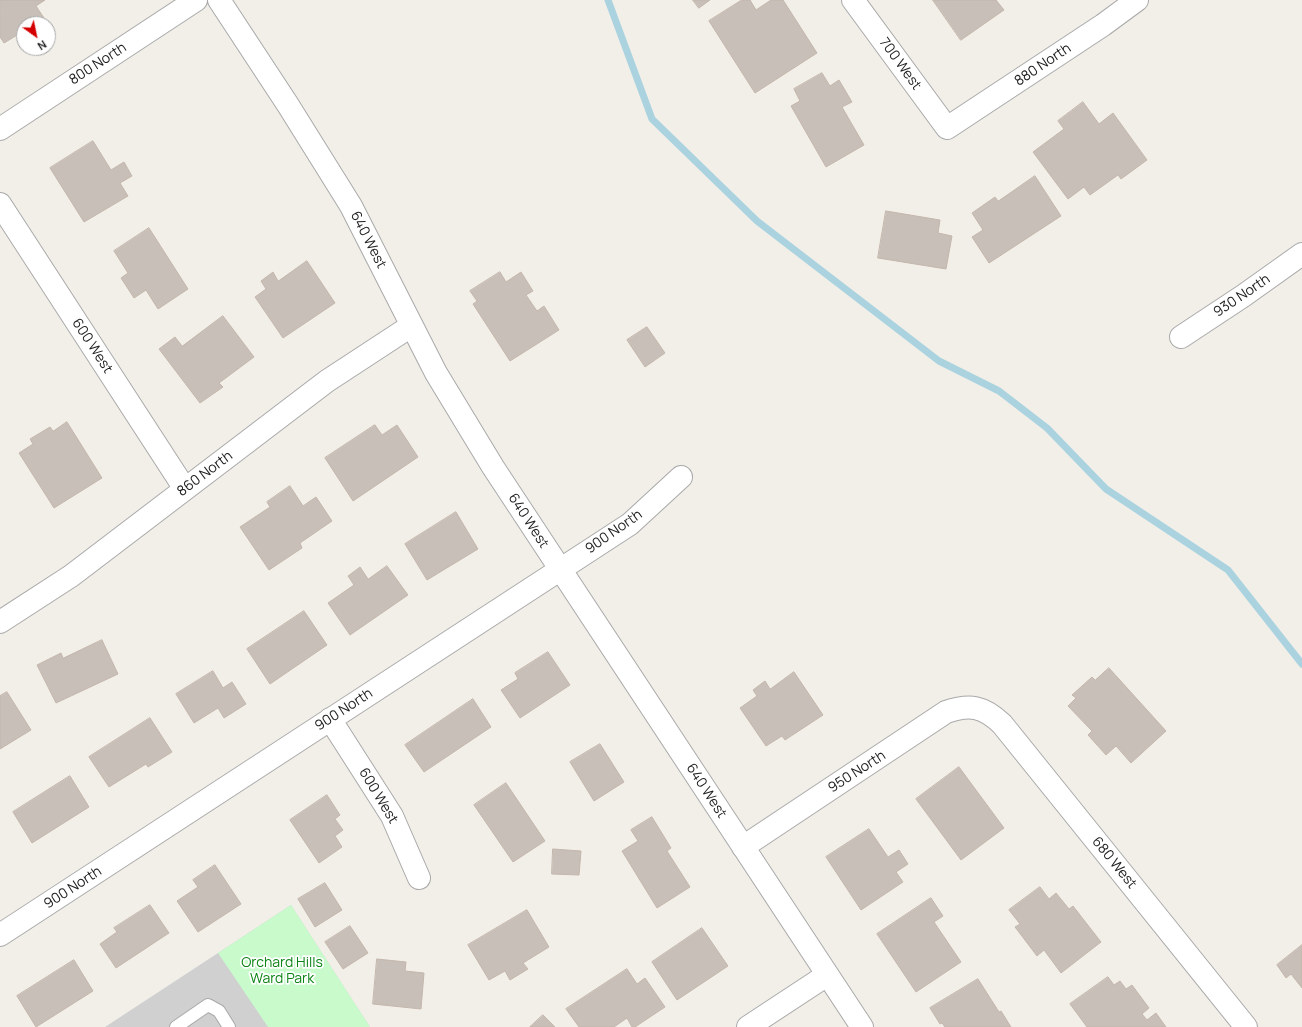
<!DOCTYPE html>
<html>
<head>
<meta charset="utf-8">
<style>
  body { margin:0 }
  #map { position:relative; width:1302px; height:1027px; overflow:hidden; background:#f2efe9; font-family:Manrope,sans-serif }
  canvas { display:block }
  .north { position:absolute; left:16px; top:16px; width:40px; height:40px; box-sizing:border-box; background:#fff; border:1px solid #a7a7a7; border-radius:50%; rotate:147deg; font-size:11px; font-weight:700; line-height:16px; text-align:center; color:#222 }
  .north::after { content:''; display:block; margin:auto; width:14px; height:18px; background:#d40000; clip-path:polygon(50% 0,100% 100%,50% 72%,0 100%) }
</style>
</head>
<body>
<div id="map">
<canvas width="1302" height="1027"></canvas>
<div class="north">N</div>
</div>
<script>
const ctx = document.querySelector('canvas').getContext('2d');
ctx.lineJoin = 'round';
function paint(path, color) { ctx.fillStyle = color; ctx.fill(path, 'evenodd'); }
function trace(path, color, width, dash) { ctx.strokeStyle = color; ctx.lineWidth = width; ctx.lineCap = dash ? 'butt' : 'round'; ctx.setLineDash(dash || []); ctx.stroke(path); }
function drawText(font, color, halo, rows, align = 'center') {
  ctx.font = font + ' Manrope,sans-serif'; ctx.lineWidth = 3.5; ctx.setLineDash([]); ctx.textBaseline = 'middle'; ctx.strokeStyle = halo; ctx.fillStyle = color; for (const [text, x, y, turn = 0] of rows) {
    ctx.save(); ctx.translate(x, y); ctx.rotate((+turn || 0) * Math.PI / 180); ctx.textAlign = isNaN(turn) ? turn : align; if (halo) ctx.strokeText(text, 0, 0); ctx.fillText(text, 0, 0); ctx.restore();
  }
}
paint(new Path2D(`
  M291 905 370 1027H105L218 953Z`), '#d0d0d0');
paint(new Path2D(`
  M291 905 370 1027H268L218 953Z`), '#c8facc');
trace(new Path2D(`
  M608 0 652 119 757 221 939 361 999 391 1047 428 1106 489 1228 570 1302 664`), '#aad3df', 7);
const building = new Path2D(`
  M0 0H45L36 6 48 24H24V40H23L19 34 4 43 0 37Z
  M693 0H710L699 8Z
  M742 0H750L756 10 771 0H783L817 53 755 93 709 21Z
  M933 0H996L1004 10 961 40Z
  M822 73 830 86 839 80 852 102 842 107 864 145 826 167 791 106 800 101 794 89Z
  M1083 102 1099 124 1113 113 1147 160 1121 179 1118 175 1090 195 1084 187 1068 199 1033 152 1064 129 1058 121Z
  M93 141 111 170 124 162 132 176 120 183 128 196 84 222 50 168Z
  M1035 176 1061 216 989 263 972 237 983 230 972 213 995 197 998 201Z
  M886 211 940 220 938 233 952 236 946 269 878 258Z
  M149 228 188 289 158 309 146 290 134 298 121 278 128 273 114 251Z
  M307 261 335 303 283 338 255 297 266 289 261 281 273 272 278 281Z
  M500 272 506 282 521 272 533 291 526 295 537 311 544 306 559 330 510 361 473 304 477 301 470 291Z
  M223 316 254 357 219 383 223 387 200 403 159 349 175 337 182 346Z
  M647 327 665 353 645 367 627 340Z
  M67 422 102 478 54 508 19 453 33 444 30 439 50 427 53 431Z
  M375 425 382 435 397 425 418 457 353 501 325 458Z
  M290 486 303 506 316 497 332 521 300 543 302 548 269 570 240 527 270 507 267 502Z
  M456 512 478 549 427 580 405 544Z
  M387 566 408 595 350 635 328 603 354 585 348 576 360 567 368 579Z
  M304 611 327 645 270 684 247 649Z
  M102 640 118 674 56 703 37 665 61 653 63 658Z
  M548 652 570 685 520 718 501 690 518 679 515 673Z
  M1109 668 1166 731 1131 763 1116 746 1106 755 1088 735 1092 731 1068 706 1076 698 1072 695 1092 677 1095 680Z
  M213 671 223 688 232 682 246 704 224 718 218 708 194 723 176 694Z
  M794 672 823 715 785 740 782 736 766 746 740 708 757 696 753 690 765 681 770 689Z
  M7 692 31 730 0 749V696Z
  M473 699 491 727 424 772 405 745Z
  M150 718 172 752 148 767 146 764 109 787 89 757Z
  M600 744 624 782 594 801 570 762Z
  M959 767 1004 828 961 860 916 799Z
  M70 776 89 807 32 843 13 812Z
  M506 783 545 841 513 862 474 805Z
  M327 795 340 815 335 819 343 830 335 836 342 847 319 863 290 820Z
  M652 817 671 848 667 851 690 887 657 908 622 851 638 841 631 830Z
  M869 829 888 857 899 850 908 864 896 872 903 882 861 910 826 857Z
  M553 849 581 851 579 875 552 874Z
  M215 865 241 904 198 932 177 901 198 887 193 880Z
  M325 883 342 910 315 927 298 899Z
  M1040 887 1049 899 1056 893 1069 909 1073 906 1101 942 1061 973 1044 950 1037 956 1015 927 1020 924 1009 910Z
  M931 898 943 916 934 922 961 962 916 992 877 934Z
  M150 905 169 933 116 968 100 944 117 932 114 928Z
  M527 910 549 947 523 963 528 969 510 980 505 971 489 980 468 945Z
  M350 926 368 953 343 969 325 942Z
  M702 928 728 966 677 1000 652 962Z
  M1302 945V988L1291 974 1286 978 1277 965Z
  M377 959 406 962 405 971 424 973 421 1009 373 1004Z
  M74 960 93 991 36 1027 17 996Z
  M627 969 637 984 645 978 665 1007 635 1027H632L627 1018 614 1027H579L566 1009Z
  M1108 977 1114 985 1120 981 1126 989 1132 985 1149 1008 1142 1014 1147 1020 1156 1013 1166 1027H1087L1070 1004Z
  M978 979 999 1012 1001 1011 1011 1027H945L942 1023 940 1024 930 1008Z
  M543 1015 555 1027H530Z`);
paint(building, '#c7bfb8');
trace(building, '#c4b6ab', 1);
const lane = new Path2D(`
  M176 1027 208 1005 219 1011 229 1027`);
const street = new Path2D(`
  M219 0 288 105 351 206 436 373 493 467 862 1027
  M853 0 947 128 1103 25 1137 0
  M0 129 196 0
  M0 204 185 489
  M1181 337 1243 296 1302 254
  M0 622 71 576 327 381 411 326
  M330 719 392 816 419 878
  M743 847 946 712C970 704 983 706 1002 724L1246 1027
  M0 935 630 524 681 477
  M748 1027 827 975`);
trace(lane, '#a9a9a9', 14);
trace(street, '#a9a9a9', 24);
trace(lane, '#fff', 12);
trace(street, '#fff', 22);
drawText('14px', '#222', '#fff', [
  ["800 North",98,64,-33],
  ["700 West",900,64,54],
  ["880 North",1043,65,-34],
  ["640 West",368,240,63],
  ["930 North",1242,296,-34],
  ["600 West",92,346,57],
  ["860 North",205,474,-37],
  ["640 West",528,521,57],
  ["900 North",614,532,-35],
  ["900 North",344,710,-33],
  ["950 North",857,772,-33],
  ["640 West",706,791,57],
  ["600 West",378,796,59],
  ["680 West",1114,863,51],
  ["900 North",73,888,-33]
]);
drawText('14px', '#0c8416', '#fff', [
  ["Orchard Hills",282,963],
  ["Ward Park",282,979]
]);
</script>
</body>
</html>
